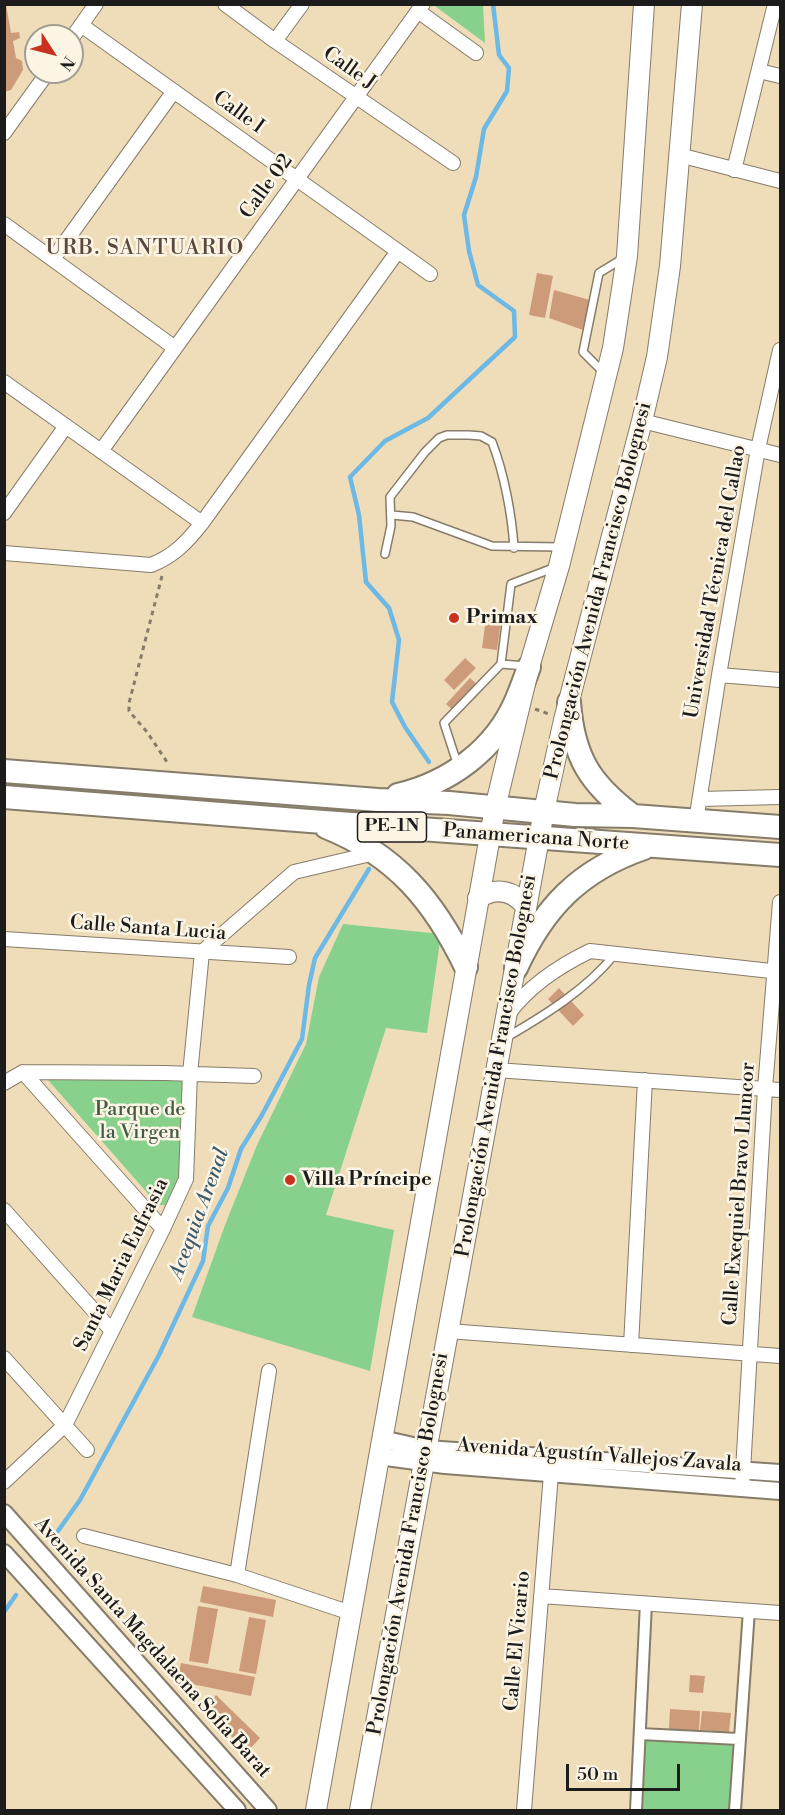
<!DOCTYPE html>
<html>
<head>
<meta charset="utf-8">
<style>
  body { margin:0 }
  #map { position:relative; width:785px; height:1815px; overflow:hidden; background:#efdcb9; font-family:"Libre Bodoni",serif }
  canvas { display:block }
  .frame { position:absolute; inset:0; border:6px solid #1c1c1c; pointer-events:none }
  .north { position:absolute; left:24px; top:24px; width:60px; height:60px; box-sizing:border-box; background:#fcf5e5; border:2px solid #a29e95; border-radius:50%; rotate:126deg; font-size:16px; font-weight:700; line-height:24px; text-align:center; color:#1c1c1c }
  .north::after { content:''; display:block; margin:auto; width:21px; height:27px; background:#c8321e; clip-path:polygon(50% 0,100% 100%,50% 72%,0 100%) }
  .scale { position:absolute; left:566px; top:1764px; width:114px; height:27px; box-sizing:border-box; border:3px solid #1c1c1c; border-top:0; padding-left:8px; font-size:18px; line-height:21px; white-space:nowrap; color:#1c1c1c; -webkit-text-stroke:4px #fcf5e5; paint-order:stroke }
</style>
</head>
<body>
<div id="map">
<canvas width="785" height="1815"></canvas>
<div class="frame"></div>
<div class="north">N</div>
<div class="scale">50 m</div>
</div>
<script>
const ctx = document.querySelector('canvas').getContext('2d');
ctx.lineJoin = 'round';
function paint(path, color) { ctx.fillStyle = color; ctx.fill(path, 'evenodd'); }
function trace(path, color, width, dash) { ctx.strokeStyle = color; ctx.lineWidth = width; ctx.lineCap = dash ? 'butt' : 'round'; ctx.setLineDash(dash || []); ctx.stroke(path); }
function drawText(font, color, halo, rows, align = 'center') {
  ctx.font = font + ' "Libre Bodoni",serif'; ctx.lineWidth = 5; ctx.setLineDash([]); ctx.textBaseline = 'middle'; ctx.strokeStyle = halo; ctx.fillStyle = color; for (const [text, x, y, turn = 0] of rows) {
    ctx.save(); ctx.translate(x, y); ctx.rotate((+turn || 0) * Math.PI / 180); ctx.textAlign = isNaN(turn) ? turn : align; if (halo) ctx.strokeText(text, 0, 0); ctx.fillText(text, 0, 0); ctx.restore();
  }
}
paint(new Path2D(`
  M436 4 483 5 485 43 435 6Z
  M343 924 441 934 427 1033 386 1028 326 1215 394 1230 370 1371 192 1317 225 1225 257 1145 306 1044 319 977Z
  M51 1073 186 1081 180 1174 166 1205H158L48 1080Z
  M643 1737 737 1742 733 1810H638Z`), '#87d18d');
trace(new Path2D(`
  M429 762 405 727 392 702 399 640 389 608 366 582 359 515 350 477 385 441 428 418 515 337 514 311 478 285 469 251 464 215 476 177 484 129 507 91 509 68 499 55 493 4
  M58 1531 80 1500 159 1355 203 1261 208 1226 228 1188 241 1149 262 1115 302 1039 309 985 315 958 369 869
  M4 1612 16 1595`), '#6cb9e6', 4.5);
paint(new Path2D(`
  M4 4H6L11 33 19 32 20 38 13 41 16 58 22 61 23 70 11 90 4 92Z
  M537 273 553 276 545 318 529 315Z
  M554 290 590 300 583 330 549 318Z
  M487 612 502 614 497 650 482 648Z
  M465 658 476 668 454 690 444 680Z
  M470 678 482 689 458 715 446 704Z
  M559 988 584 1015 573 1026 548 999Z
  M203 1586 276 1600 273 1617 200 1602Z
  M198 1606 218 1609 208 1664 189 1661Z
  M249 1617 266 1620 256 1674 239 1671Z
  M181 1663 255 1677 251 1696 177 1681Z
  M690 1675 705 1676 703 1693 689 1692Z
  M216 1695 260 1738 247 1752 203 1708Z
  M670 1709 700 1711 699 1731 669 1729Z
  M702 1711 731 1713 729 1732 700 1730Z`), '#cd9b7a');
const service = new Path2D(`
  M603 372 583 352 599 273 622 259
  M392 515 413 517 492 546 560 547
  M385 554 391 526 390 497 425 452 439 438 447 435H469L481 436 492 442C504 473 512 515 514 548
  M501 664 526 666
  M458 766 444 723 501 664 511 584 556 567
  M507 1037C545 1015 587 989 615 954`);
const pedestrian = new Path2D(`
  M640 1734 739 1739
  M636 1810 646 1603
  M735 1810 749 1610`);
const minor = new Path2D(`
  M225 4 275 41 453 163
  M418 11 476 53
  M81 25 430 274
  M72 38 96 4
  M275 41 302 4
  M759 71 780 76
  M4 133 48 72
  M679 155 780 181
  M734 170 775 4
  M4 224 175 348
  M53 259 174 91
  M4 382 202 523
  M642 421 780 455
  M101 451 423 4
  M4 513 66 426
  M4 553 151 565C174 556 187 542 202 523L398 251
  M719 675 780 680
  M700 799 780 797
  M696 821 719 675 758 449 780 350
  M4 939 289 957
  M509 1013C530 985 559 966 590 951L780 972
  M496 1070 780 1090
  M23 1072 163 1229
  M4 1083 23 1072 165 1073 254 1076
  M4 1210 112 1331
  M448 1331 780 1356
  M631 1345 645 1080
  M4 1358 87 1450
  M4 1482 65 1425 163 1229 186 1179 190 1074 202 952 294 872 375 853
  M742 1488 765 1089 780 902
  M84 1536 237 1575 351 1613
  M237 1575 269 1371
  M541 1596 780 1613
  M524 1810 551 1474`);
const tertiary = new Path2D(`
  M382 1439 426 1449 780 1473
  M379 1456 445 1465 780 1491
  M4 1513 268 1810
  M4 1553 237 1810`);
const secondary = new Path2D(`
  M478 898C496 887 514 890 526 907
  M316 1810 495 808 529 667 559 566 613 348 627 256 644 4
  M360 1810 544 811 564 720 642 421 657 357 670 266 692 4`);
const trunk = new Path2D(`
  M569 702C573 757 590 784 633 816
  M4 771 378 800 449 803 575 815 633 816 780 827
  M398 795C449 783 495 750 516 701 521 690 525 678 529 667
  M4 797 310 821 780 855
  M326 827C396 855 434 901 466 967
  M516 968C544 907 580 870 644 848`);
trace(service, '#867c6a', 10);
trace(pedestrian, '#867c6a', 14);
trace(minor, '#867c6a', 16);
trace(tertiary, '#867c6a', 20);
trace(secondary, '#867c6a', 22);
trace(trunk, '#867c6a', 26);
trace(new Path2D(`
  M162 576 129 703V711L147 732 169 765
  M535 709 549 714`), '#867c6a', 3, [4.5, 4.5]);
trace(service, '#fff', 7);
trace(pedestrian, '#fff', 10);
trace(minor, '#fff', 14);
trace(tertiary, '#fff', 16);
trace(secondary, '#fff', 20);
trace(trunk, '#fff', 22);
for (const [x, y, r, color] of [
  [454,618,6,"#c8321e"],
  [290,1180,6,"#c8321e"]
]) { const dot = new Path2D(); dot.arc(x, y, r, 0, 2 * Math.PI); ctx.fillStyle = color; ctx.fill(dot); trace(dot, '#fcf5e5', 2); }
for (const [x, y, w] of [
  [392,827,69]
]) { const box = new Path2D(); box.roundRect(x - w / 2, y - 15, w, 30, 4.5); ctx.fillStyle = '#fcf5e5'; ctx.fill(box); trace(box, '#1c1c1c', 1.5); }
drawText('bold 18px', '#1c1c1c', null, [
  ["PE-1N",392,827]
]);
drawText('20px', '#1c1c1c', '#fcf5e5', [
  ["Calle J",349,69,35],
  ["Calle I",238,113,36],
  ["Calle 02",267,187,-54],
  ["Universidad Técnica del Callao",716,582,-80],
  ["Prolongación Avenida Francisco Bolognesi",599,591,-76],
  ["Panamericana Norte",536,838,4],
  ["Calle Santa Lucia",148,929,4],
  ["Prolongación Avenida Francisco Bolognesi",497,1066,-80],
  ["Calle Exequiel Bravo Lluncor",740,1194,-86],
  ["Santa Maria Eufrasia",122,1265,-64],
  ["Avenida Agustín Vallejos Zavala",599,1456,4],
  ["Prolongación Avenida Francisco Bolognesi",409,1544,-80],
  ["Calle El Vicario",518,1641,-85],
  ["Avenida Santa Magdalaena Sofia Barat",152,1648,48]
]);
drawText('bold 20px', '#1c1c1c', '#fcf5e5', [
  ["Primax",466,618],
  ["Villa Príncipe",302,1180]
], 'left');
drawText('20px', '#415b44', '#fcf5e5', [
  ["Parque de",140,1110],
  ["la Virgen",140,1133]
]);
ctx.letterSpacing = '1.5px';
drawText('21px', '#5a483d', '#fcf5e5', [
  ["URB. SANTUARIO",145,249]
]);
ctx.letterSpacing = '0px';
drawText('italic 21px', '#3c5b6d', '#fcf5e5', [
  ["Acequia Arenal",200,1214,-70]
]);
</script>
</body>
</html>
